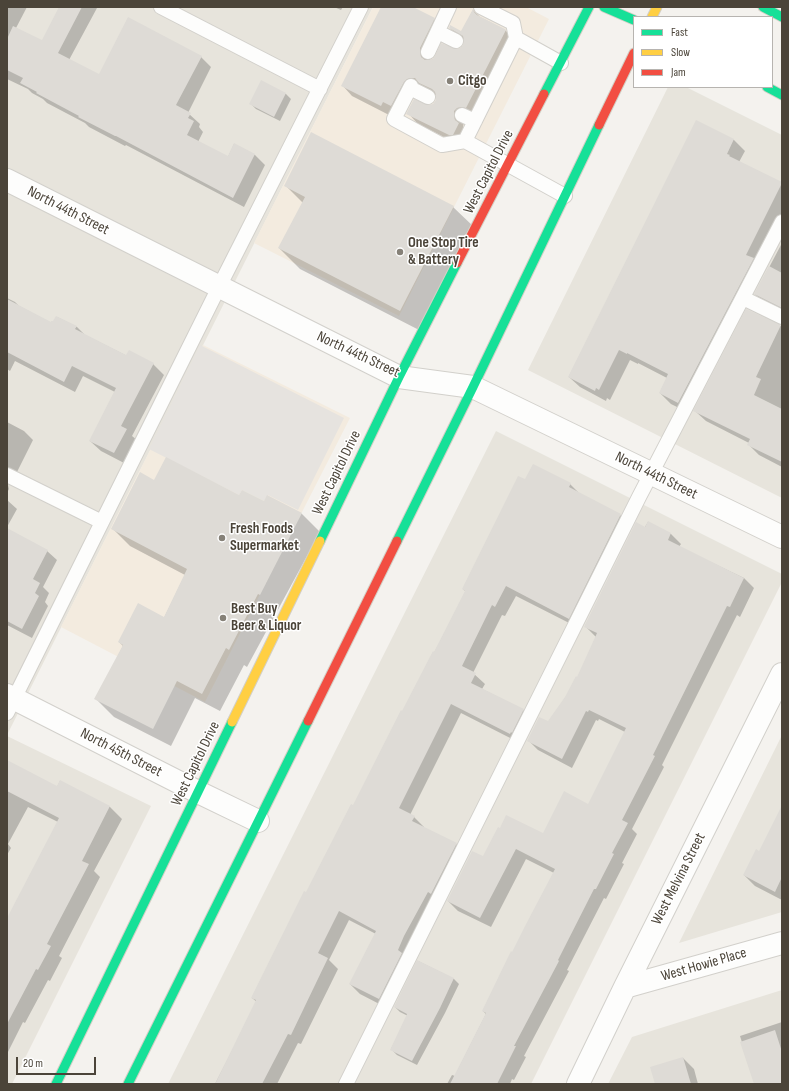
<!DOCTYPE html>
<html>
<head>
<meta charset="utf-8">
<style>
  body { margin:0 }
  #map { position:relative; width:789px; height:1091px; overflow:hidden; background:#f4f2ee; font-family:"Sofia Sans Condensed",sans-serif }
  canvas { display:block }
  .frame { position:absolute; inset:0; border:8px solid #4b4439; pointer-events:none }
  .legend { position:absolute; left:633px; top:16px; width:140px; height:72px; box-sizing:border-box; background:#fff; border:1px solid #b7b4b0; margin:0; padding:5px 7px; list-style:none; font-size:12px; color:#4b4439 }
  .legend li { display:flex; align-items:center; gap:8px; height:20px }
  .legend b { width:20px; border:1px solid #b7b4b0 }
  .scale { position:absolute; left:16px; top:1057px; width:80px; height:18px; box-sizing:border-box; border:2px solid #4b4439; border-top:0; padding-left:5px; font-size:12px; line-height:14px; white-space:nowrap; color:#4b4439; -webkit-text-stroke:3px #fff; paint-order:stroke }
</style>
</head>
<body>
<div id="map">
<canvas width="789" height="1091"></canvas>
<div class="frame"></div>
<ul class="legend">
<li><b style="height:5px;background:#16e098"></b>Fast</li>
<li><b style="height:5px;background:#ffcf43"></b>Slow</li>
<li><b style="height:5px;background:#f24e42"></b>Jam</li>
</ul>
<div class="scale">20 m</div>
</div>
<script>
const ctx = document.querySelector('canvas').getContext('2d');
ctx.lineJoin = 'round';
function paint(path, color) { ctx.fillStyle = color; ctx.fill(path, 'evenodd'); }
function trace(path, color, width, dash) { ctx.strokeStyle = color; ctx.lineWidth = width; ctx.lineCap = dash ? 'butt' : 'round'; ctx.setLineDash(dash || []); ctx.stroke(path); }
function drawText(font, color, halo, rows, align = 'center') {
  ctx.font = font + ' "Sofia Sans Condensed",sans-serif'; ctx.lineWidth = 3; ctx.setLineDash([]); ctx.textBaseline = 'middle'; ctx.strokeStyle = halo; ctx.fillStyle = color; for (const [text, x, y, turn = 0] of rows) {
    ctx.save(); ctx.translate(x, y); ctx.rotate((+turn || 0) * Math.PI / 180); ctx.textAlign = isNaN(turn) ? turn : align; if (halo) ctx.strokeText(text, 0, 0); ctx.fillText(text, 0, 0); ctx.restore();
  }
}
paint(new Path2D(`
  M7 7H373L7 735Z
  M668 87H686L782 135V498L528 370Z
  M496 431 782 574V582L531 1084H168Z
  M782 735V912L679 943Z
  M7 736 151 806 12 1084H7Z
  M782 990V1084H608L632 1037Z`), '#e7e4dc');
paint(new Path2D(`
  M373 7H526L549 19 399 316 254 243Z
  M203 345 350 418 205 702 61 627Z`), '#f3ebdf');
paint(new Path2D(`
  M200 345 344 418 298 510 268 495 264 501 242 490 239 495 149 449Z`), '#e6e3df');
paint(new Path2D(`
  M7 7H27L16 28 42 42 60 7H96L97 8 69 60 100 76 201 57 211 67 188 113 200 124 199 127 203 132 198 142 228 157 234 144 255 155 265 165 244 207 126 145 125 146 89 127 85 123 47 103 43 99 32 93 28 89 7 79Z
  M334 7H343L341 10Z
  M382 7H411L434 19 444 29 429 61 452 50 462 49 466 40 460 38 450 28 462 32 473 10 480 17 505 30 515 40 476 117 464 121 463 127 465 130 459 145 417 123 408 113 434 105 437 101V96L422 87 391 116 352 96 343 86Z
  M262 82 286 94 291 99 280 121 256 109 251 104Z
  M697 122 734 140 745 151 739 162 782 183V235L689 413 671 404 660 393 667 378 638 363V364L630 360 610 400 607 398 606 401 580 387 569 377Z
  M285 185 453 207 474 227 421 331 300 269 279 248 303 203Z
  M782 243V312L766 305 755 294Z
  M7 298 15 302 19 306 51 323H53L57 317 77 327 85 335 127 356 153 364 164 375 132 436 137 440 124 463 101 451 90 441 115 392 83 376 75 392 15 361 10 371 7 369Z
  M778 326H782V467L759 455 748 444 749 443 706 421 695 411Z
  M7 422 24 431 33 440 15 476 9 481 8 485 9 489 7 493Z
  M526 480 570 484 580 494 620 515 630 525 579 628 516 596 505 616 502 615 473 673 485 684 482 689 523 710 533 720 520 743 461 713 410 815 414 817 424 827V828L456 844 466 854 389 1009 360 994 350 984 376 934 349 920 329 960 338 969 301 1044 298 1043 277 1084H215L257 1002 252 998 354 806 466 592 463 589Z
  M155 481 240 496 302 514 320 532 247 667 244 665 220 711 195 698 171 746 114 717 96 699 123 646 119 642 164 618 185 575 130 546 112 528Z
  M7 500 17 509 7 527Z
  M648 522 671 534 681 544 679 547 744 578 754 588 740 617 737 615 662 765 664 767 632 829 637 834 622 863 624 864 606 899 604 898 567 970 569 971 524 1056 526 1057 514 1080 512 1079 510 1084H447L452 1075 455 1076 486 1014 483 1011 554 873 526 859 491 927 458 911 448 901 483 857 544 835 589 805 625 732 599 719 598 721 596 720 572 768 538 750 528 740 549 723 578 678 596 637 585 626Z
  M47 551 57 560 43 587 49 593 45 602 48 606 32 638 7 625V574Z
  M7 761 57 787 60 781 110 807 122 819 94 871 100 877 59 956 62 958 50 981 48 980 25 1023 23 1022 7 1054V920L58 822 28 807 8 844 11 848 7 855Z
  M782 827V900L755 886 744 875 759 852Z
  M418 961 454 979 459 984 445 1013 417 1065 397 1055 391 1049 408 1016 400 1012 395 1007Z
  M782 1022V1084H755L740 1036Z
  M683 1058 694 1069 698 1084H656Z`), '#0003');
paint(new Path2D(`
  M59 7H82L58 53 99 74 128 17 202 56 176 105 191 113 188 118 194 121 187 135 228 156 234 143 255 154 233 198 116 136H115L78 117 79 116 36 93 37 92 20 83 23 78 7 70V39L13 26 42 40Z
  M381 7H413L435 18 420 48V52L421 57 425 60H428L433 59 435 56 441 43 456 49 460 48 463 45 464 41 463 36 449 28 450 25 461 31 473 9 474 12 477 15 505 29 506 30 466 108 461 107 457 108 454 111V116L455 120 459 123 453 135H449L406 114 414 99 428 105 433 104 436 100V96L435 92 432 89 419 83 415 78H411L407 79 404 82 391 106 383 102 381 106 341 86Z
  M261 80 286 93 274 117 249 104Z
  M696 120 734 139 727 154 730 155 729 156 782 182V183L746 255 754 258 678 403 659 393 668 374 627 353V354L619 350 599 390 596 388 595 391 568 377Z
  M311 132 454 206 400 311 278 248 305 197 284 186Z
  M769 266 782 273V308L754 294Z
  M7 299 51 322V321H53L56 316 77 326 75 329 126 355 129 350 154 363 121 426 127 429 114 453 89 441 116 388 72 366 64 382 7 352Z
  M746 309 781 325 756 377 761 379 754 395 782 409V462L747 445 750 439 693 411Z
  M166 457 239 495 242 490 264 501 267 495 302 513 260 595 258 594 229 650 226 648 202 694 177 681 153 729 94 699 123 645 118 642 138 603 164 617 187 569 111 529 140 472 154 480Z
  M533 464 571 483 569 487 621 514 569 619 506 586 495 607 492 605 462 666 476 673 471 683 524 709 512 733 511 732 510 734 451 704 399 808 415 816 412 821 457 843 431 894 428 892 404 936 398 950 402 953 379 999 349 984 376 931 339 911 318 953 328 958 291 1035 288 1034 262 1084H215L256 1000 251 998 304 891 306 892 351 804 353 805 401 710 402 711 433 651 434 652 465 591 462 589 518 476 525 479Z
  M648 521 671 533 668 540 744 578 730 607 727 606 653 755 655 756 622 820 628 823 612 853 614 854 596 889H594L558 960 559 961 514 1046H516L497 1084H450L486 1013 482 1011 511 951 512 952 524 928 555 869 516 849 480 918 447 901 472 851 483 856 498 827 500 828 506 815 543 833 564 791 588 804 626 728 589 710 588 712 586 711 562 759 527 741 539 717 548 721 565 697 576 676 577 677 597 633 584 627 636 522 645 527Z
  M7 528 48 550 33 579 40 583 35 593 39 596 22 629 7 621Z
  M7 760 57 786 60 780 110 806 82 861 89 864 47 944 51 946 38 970 36 969 7 1024V918L59 818 7 791Z
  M782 805V877L775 892 743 875 756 849 759 851Z
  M417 960 454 978 440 1008 412 1061 390 1050 407 1014 394 1007Z
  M775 1030 782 1052V1084H754L740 1042Z
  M683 1057 691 1084H655L650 1067Z`), '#dedbd6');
const lane = new Path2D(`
  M161 7 320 89
  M481 7 513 23 516 38
  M438 32 456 41
  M428 52 449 7
  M561 63 516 38 465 141 565 196
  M411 86 394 119 442 145 465 141
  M410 88 428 97
  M462 115 475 121
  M743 298 782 317
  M7 475 102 522
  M7 713 219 287 361 7
  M346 1084 639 497 782 222`);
const street = new Path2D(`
  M7 180 399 377 473 387 782 537
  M7 695 198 792 258 821
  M625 987 782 943
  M578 1084 625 987 782 674`);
const fast = new Path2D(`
  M604 7 634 20
  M763 7 782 17
  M767 87 782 95
  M544 94 589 7
  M320 541 399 377 457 263
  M397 541 473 387 599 125
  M56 1084 232 722
  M128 1084 308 721`);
const slow = new Path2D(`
  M652 17 657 7
  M232 722 320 541`);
const jam = new Path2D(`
  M599 125 634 53
  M457 263 544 94
  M308 721 397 541`);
trace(lane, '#d2d0cb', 16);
trace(street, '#d2d0cb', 24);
trace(fast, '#d3cfc5', 11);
trace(slow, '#d3cfc5', 11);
trace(jam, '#d3cfc5', 11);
trace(lane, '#fdfdfc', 14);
trace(street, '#fdfdfc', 22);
trace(fast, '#16e098', 9);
trace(slow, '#ffcf43', 9);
trace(jam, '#f24e42', 9);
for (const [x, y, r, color] of [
  [450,81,4,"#868178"],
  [400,252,4,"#868178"],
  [222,538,4,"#868178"],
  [223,618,4,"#868178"]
]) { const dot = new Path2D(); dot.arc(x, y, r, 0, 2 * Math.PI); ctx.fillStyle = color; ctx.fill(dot); trace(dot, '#fff', 1.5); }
drawText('bold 15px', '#4b4439', '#fff', [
  ["Citgo",458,81],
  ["One Stop Tire",408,243],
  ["& Battery",408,260],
  ["Fresh Foods",230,529],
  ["Supermarket",230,546],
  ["Best Buy",231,609],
  ["Beer & Liquor",231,626]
], 'left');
drawText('15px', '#4b4439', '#fff', [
  ["West Capitol Drive",489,172,-63],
  ["North 44th Street",68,211,27],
  ["North 44th Street",358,355,25],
  ["West Capitol Drive",337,473,-64],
  ["North 44th Street",656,476,26],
  ["North 45th Street",121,753,27],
  ["West Capitol Drive",196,764,-64],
  ["West Melvina Street",679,879,-63],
  ["West Howie Place",704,965,-16]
]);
</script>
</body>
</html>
